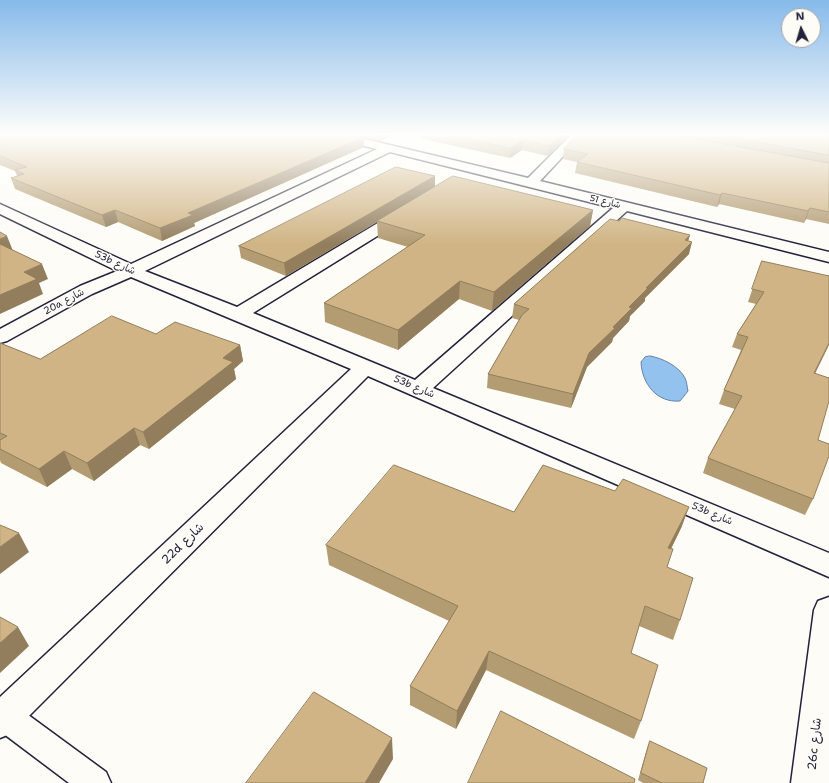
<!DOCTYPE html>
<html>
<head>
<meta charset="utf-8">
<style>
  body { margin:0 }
  #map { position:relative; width:829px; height:783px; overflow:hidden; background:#fdfcf7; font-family:"Shantell Sans",sans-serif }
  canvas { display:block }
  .north { position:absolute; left:781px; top:8px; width:40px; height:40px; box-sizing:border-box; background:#fdfcf7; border:1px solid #a5a5ac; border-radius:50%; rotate:355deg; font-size:11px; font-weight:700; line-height:16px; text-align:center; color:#22223b }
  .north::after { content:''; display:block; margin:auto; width:14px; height:18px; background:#22223b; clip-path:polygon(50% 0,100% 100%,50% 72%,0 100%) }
</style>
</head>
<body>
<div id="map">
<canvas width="829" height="783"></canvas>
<div class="north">N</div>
</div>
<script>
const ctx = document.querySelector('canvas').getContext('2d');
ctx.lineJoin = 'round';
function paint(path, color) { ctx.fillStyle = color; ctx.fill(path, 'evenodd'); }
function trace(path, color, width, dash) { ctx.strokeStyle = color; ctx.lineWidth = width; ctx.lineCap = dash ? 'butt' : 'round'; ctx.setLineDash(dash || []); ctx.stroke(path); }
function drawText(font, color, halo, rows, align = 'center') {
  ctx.font = font + ' "Shantell Sans","Playpen Sans Arabic",sans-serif'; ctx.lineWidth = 3; ctx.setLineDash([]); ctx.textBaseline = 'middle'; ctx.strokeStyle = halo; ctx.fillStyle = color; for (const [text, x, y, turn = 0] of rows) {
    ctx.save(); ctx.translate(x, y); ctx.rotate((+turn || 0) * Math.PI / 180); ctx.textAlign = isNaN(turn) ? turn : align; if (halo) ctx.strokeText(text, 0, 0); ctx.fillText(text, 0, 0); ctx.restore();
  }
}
const water = new Path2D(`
  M650 356C662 358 679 366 685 378 687 382 687 387 688 391L680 401C657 403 642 384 641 362L645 357Z`);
paint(water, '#93c2ee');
trace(water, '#6682a6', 1);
const lane = new Path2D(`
  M5 701 16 706 106 772 111 783H69L0 731V703Z`);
const street = new Path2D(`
  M329 135H348L528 178 571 135H583L540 181 829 252V262L627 211 433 388 829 553V577L368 376 12 733 0 738V697L351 369 131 277 92 294 7 341 0 343V329L80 286 117 271 0 214V204L131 264 377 149 331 138ZM390 152 613 208 415 380 253 313 408 217 410 214 408 211 403 210 398 211 237 307 145 271Z
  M829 597V783H791L814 610 818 601Z`);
trace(lane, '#22223b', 3);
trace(street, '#22223b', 3);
paint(lane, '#fdfcf7');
paint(street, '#fdfcf7');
paint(new Path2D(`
  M0 135 364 137V147L194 223 195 226 162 241 118 222 106 227 15 189 11 178 17 176 15 171 0 165Z
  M353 135H393L379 141Z
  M420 135H569L548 156 522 150 510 158 422 139Z
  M577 135H829V224L806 219 804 223 719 204 717 207 575 173 577 162 563 159 564 149Z
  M435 176V187L593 210 590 226 492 311 459 299 398 350 325 322 324 303 408 247 378 238 377 222 286 276 241 258 239 246Z
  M690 235 688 241 689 254 645 298V301L630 316 629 321 613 338 612 342 587 367 571 408 487 388 488 374 519 320 512 318 514 304Z
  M762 261 815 374 818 440 813 499 805 515 703 473 708 458 735 409 719 404 724 390 741 350 732 347 737 334 756 304 748 302Z
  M156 334 240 345 243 361 234 369 236 379 149 449 140 445 94 481 72 469 47 487 1 463 0 460V343L40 359Z
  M514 512 682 526 671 549 667 567 680 620 673 640 639 626 631 653 641 721 634 739 486 670 456 729 410 705V686L449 621 329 565 326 545Z
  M650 741 703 783H643L638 780 647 749Z`), '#b39b72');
paint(new Path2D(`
  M379 135H393L379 141Z
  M560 135H569L548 156 549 146Z
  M364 137V147L194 223 195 226 162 241 160 228 188 213Z
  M523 140 522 150 510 158 511 148Z
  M435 176V187L286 276 284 263Z
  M722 193 719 204 717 207 720 195Z
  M810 208 806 219 804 223 808 211Z
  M115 210 118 222 106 227 102 215Z
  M593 210 590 226 492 311 494 292Z
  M690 235 686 247 692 242 689 254 645 298V301L630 316 629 321 613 338 612 342 587 367 571 408 573 394 589 353 613 327 629 307Z
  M7 236 13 251 0 256V239Z
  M42 264 48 279 39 283 43 294 0 314V295L24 272Z
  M460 281 459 299 398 350V330Z
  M829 343V345L808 388 814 373Z
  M240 345 243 361 234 369 236 379 149 449 143 432 223 358Z
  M134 428 140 445 94 481 87 463Z
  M64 451 72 469 47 487 39 469Z
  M689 507 682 526 662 567 668 548Z
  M19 533 29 552 0 574V547Z
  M18 627 29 646 0 673V643Z
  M489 651 486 670 456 729 457 711Z
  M392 738 393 759 379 783H365Z`), '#927e5d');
const building = new Path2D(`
  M0 135H352L364 137 188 213 193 215 160 228 115 210 102 215 11 178 24 174 15 170 27 167 0 156Z
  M449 135H560L549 146 523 140 511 148Z
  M577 135H675L829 163V212L810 208 808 211 722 193 720 195 577 162 588 154 564 149Z
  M721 135H829V155Z
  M396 167 435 176 284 263 239 246Z
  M453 176 593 210 494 292 460 281 398 330 324 303 425 235 377 221Z
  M622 218 690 235 685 240 692 242 646 288H648L629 307 632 308 613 327 615 328 589 353 573 394 488 374 522 315 529 309 514 304 610 219 619 221Z
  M0 232 7 236 0 239Z
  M0 244 42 264 24 272 37 279 0 295Z
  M762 261 829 276V343L814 373 829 378V401L818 440 829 444V456L813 499 708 458 742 396 724 390 748 337 737 334 764 292 752 289Z
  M112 316 156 334 175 322 240 345 223 358 233 362 143 432 134 428 87 463 64 451 39 469 0 449V440L7 436 0 433V343L40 359Z
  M394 465 514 512 543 465 615 491 623 479 689 507 668 548 673 549 667 567 693 578 680 620 645 606 631 653 658 665 641 721 489 651 457 711 410 686 458 606 326 545Z
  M0 525 19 533 0 547Z
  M0 617 18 627 0 643Z
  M314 692 392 738 365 783H246Z
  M501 711 635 779 634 783H468Z
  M650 741 707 768 703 783H662L641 773Z`);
paint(building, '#d0b485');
trace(building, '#927e5d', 1);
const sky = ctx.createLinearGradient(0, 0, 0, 244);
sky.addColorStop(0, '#86baea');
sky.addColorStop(0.55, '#fefefb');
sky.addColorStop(1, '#fefefb00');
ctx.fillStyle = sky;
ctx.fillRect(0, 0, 829, 244);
drawText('9px', '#22223b', '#fdfcf7', [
  ["شارع 51",605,202,14]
]);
drawText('10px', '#22223b', '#fdfcf7', [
  ["53b شارع",115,263,25],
  ["20a شارع",64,302,-28],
  ["53b شارع",414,387,23],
  ["53b شارع",712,514,23]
]);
drawText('12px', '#22223b', '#fdfcf7', [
  ["22d شارع",183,544,-44],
  ["26c شارع",815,744,-84]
]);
</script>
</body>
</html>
